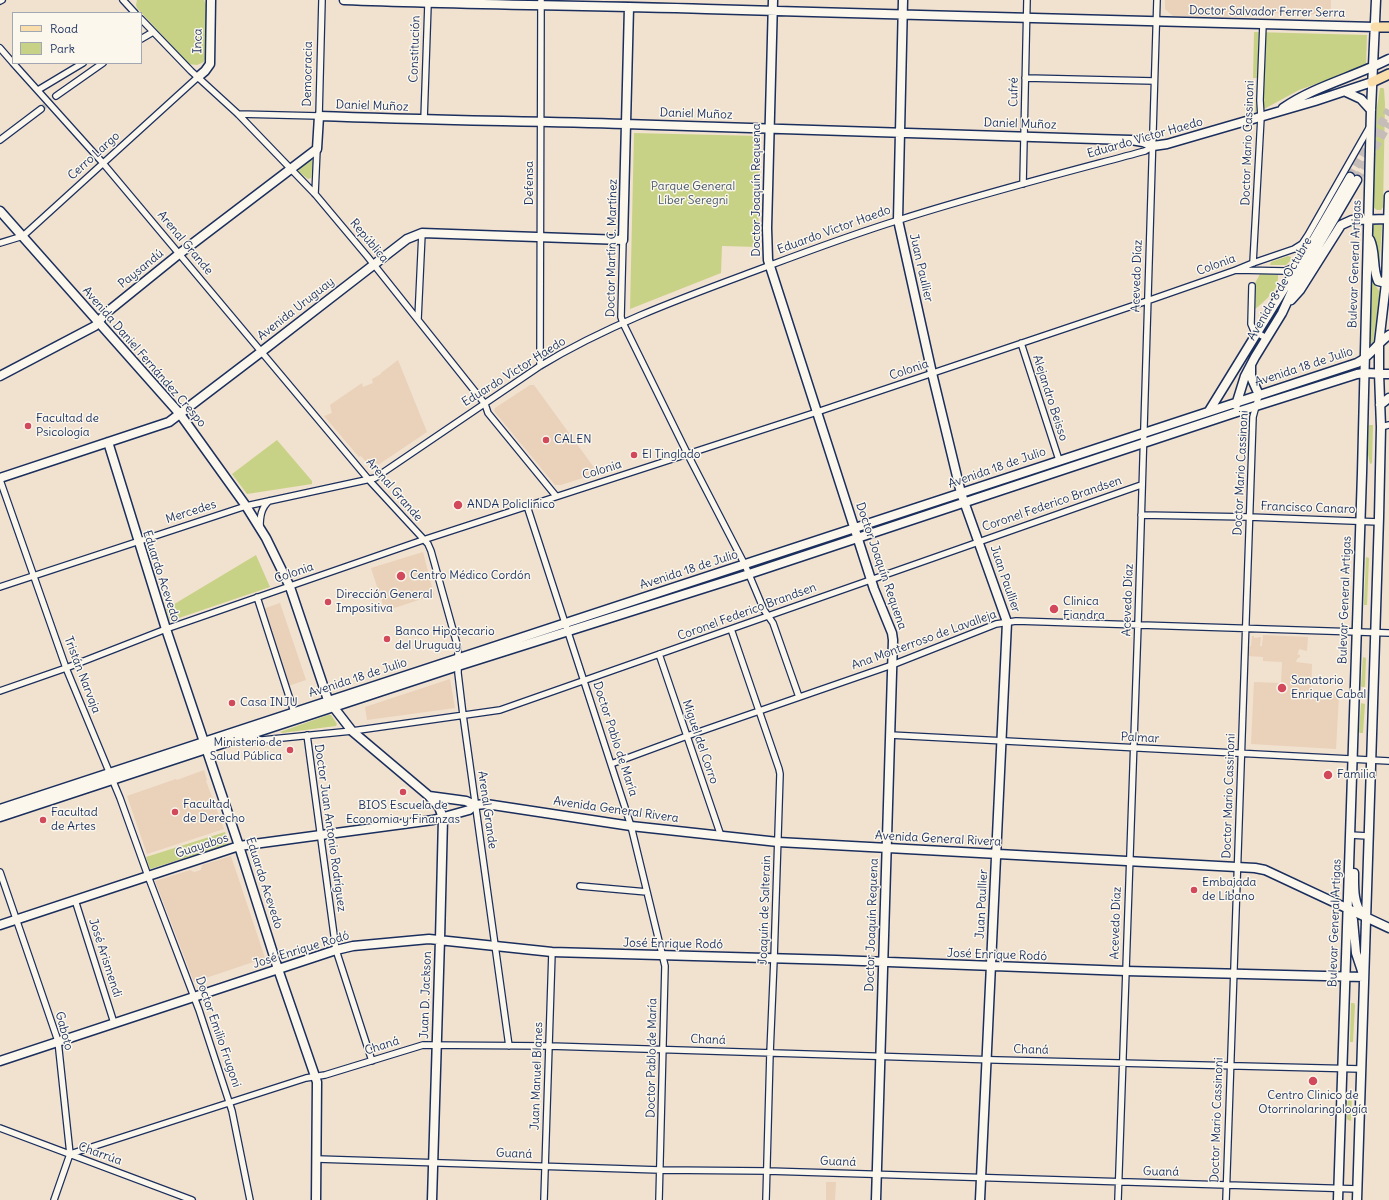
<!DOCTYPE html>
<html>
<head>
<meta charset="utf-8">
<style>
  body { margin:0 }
  #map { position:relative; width:1389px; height:1200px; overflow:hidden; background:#f1e1cf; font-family:Delius,sans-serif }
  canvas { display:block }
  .legend { position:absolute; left:12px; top:12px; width:130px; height:52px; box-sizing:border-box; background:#fbf7ec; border:1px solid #a1a7b3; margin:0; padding:5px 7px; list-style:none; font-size:12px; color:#1b2f5e }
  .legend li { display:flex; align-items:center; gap:8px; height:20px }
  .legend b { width:20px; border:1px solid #a1a7b3 }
</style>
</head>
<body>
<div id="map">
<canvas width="1389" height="1200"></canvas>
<ul class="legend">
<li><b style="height:5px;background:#f9deab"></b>Road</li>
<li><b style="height:11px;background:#c8d286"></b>Park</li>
</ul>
</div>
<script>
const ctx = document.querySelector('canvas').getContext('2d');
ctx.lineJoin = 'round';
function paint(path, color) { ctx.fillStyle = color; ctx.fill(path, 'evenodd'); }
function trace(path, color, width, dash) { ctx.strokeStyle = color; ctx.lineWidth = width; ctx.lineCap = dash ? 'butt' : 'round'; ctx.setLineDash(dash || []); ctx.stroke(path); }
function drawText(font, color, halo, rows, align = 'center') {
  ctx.font = font + ' Delius,sans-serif'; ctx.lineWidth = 3; ctx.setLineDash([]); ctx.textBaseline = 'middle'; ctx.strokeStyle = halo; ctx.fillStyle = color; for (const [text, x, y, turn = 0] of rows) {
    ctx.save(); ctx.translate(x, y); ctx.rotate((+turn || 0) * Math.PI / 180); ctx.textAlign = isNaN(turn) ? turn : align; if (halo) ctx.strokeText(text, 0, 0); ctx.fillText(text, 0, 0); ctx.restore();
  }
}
paint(new Path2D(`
  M1165 0H1331V15L1269 13V9H1251V17L1173 16 1165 9Z
  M398 360 427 432 372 469 361 456 359 457 324 416 332 413 330 405 362 383 363 387 373 383 372 379 381 374V373Z
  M530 385H534L598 473 561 485H555L494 411 495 408Z
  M423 552 434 595 385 611 371 568Z
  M280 603 306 680 288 686 263 609Z
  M1263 635 1308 637 1307 651 1299 649 1298 653 1297 654 1300 655V657L1297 659 1296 662 1312 664 1311 693 1339 695 1336 749 1251 744 1254 682 1281 683 1282 662 1263 661V657L1248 656 1249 647 1251 646 1252 636H1254V638L1261 637 1260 646H1262Z
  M450 679 455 708 367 720 365 707Z
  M204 770 207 780 206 781 224 829 147 854 127 796 176 779 177 780Z
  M231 856 265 958 194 982 155 881 190 870 194 872 201 870 202 865Z
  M826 1182H836L835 1200H826Z`), '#ead1ba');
paint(new Path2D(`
  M137 0H204L207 6C207 22 210 47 204 62L197 65 189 64 137 8 136 5Z
  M1254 32 1367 35 1366 66 1299 90 1266 108 1255 112 1257 78H1253Z
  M1380 88H1383L1384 89 1385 104 1383 207 1381 210H1377L1373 207 1377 107Z
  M634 133 760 136 758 247 722 246 721 273 630 309Z
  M310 160H312L313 162 311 178 308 179 299 172V169Z
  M1374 224 1382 225 1379 274C1377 261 1370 235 1374 224Z
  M1288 256 1291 257V260L1286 265H1270L1271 262Z
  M1260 274 1278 275C1278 278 1278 281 1277 284 1275 293 1260 305 1253 311L1254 285Z
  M1372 281 1380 292 1373 343 1370 346Z
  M1369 425H1373L1372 463 1370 464 1368 454Z
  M277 440 312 481V484L247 494 232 474Z
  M256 555 270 587 170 621 166 609Z
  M1366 557 1369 558 1367 605H1364V603Z
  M1363 657 1366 658 1365 687H1362L1361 686Z
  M1361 703 1365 704 1363 733H1360L1359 732Z
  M328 715H331L337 724 336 726 282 733 280 732Z
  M225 832 229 844 150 869 146 857Z
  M1351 1003H1354L1355 1005 1353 1042H1350V1040Z
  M1348 1094H1351L1352 1096 1351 1121 1348 1120 1347 1119Z`), '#c8d286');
trace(new Path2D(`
  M41 109 56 96`), '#c6bdb8', 5.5, [5.5, 3]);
trace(new Path2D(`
  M1350 177 1389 110
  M1357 180 1389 123`), '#c6bdb8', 8, [8, 4]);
const street = new Path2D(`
  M123 0 135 13
  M0 1 2 0
  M141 19 191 71 238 114 315 194 367 256 485 404 488 413 556 496
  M141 39 153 32
  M0 48 13 63
  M13 63 102 162 369 480 428 544 431 551 458 648V673L463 715 509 1046
  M1025 78 1154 81
  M38 90 83 63
  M56 96 103 63
  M238 114 319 116 322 0
  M424 120 428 4
  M0 140 41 109
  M1023 184 1027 0
  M315 194 317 149
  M623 240 621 317 623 323 688 455 745 565 764 610 773 623 799 697
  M0 243 23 236 198 77
  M1253 263 1261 117 1260 100 1263 24
  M1236 270 1285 271 1292 268 1298 264
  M1252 286 1251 324 1254 331 1266 338
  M418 319 422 233
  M1021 343 1059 460
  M540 366 541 0
  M1381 427 1389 425
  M0 480 66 668 120 798 148 876 199 1010 232 1111 250 1200
  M527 506 631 826 665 966 659 1200
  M1141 515 1249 517 1379 522
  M260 527C260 517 261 508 269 501
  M0 587 246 506 375 478 540 366C604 327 674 301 744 275 795 256 847 236 899 220 980 194 1063 173 1145 151L1153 146
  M257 597 294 712
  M731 629 779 769 780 774 774 959 770 1053 766 1200
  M659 654 721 836
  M0 691 66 668 166 629 423 540 817 412 1147 301 1236 270 1253 263 1294 249 1302 244 1308 235 1369 128
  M307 735 336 950 372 1061
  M890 735 1389 761
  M244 738 262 740 352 731 500 710 1141 485
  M611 764 687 736 892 665 996 624 1016 621 1389 633
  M1350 835 1368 836
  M0 872 58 1041 70 1154 54 1200
  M580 886 647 892
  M75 900 114 1023
  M0 1128 192 1200
  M70 1154 306 1078 325 1075 423 1045 549 1046 997 1060 1361 1069
  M317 1159 660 1170 767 1171 1358 1189
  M544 1200 552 952
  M1118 1200 1138 624 1157 0
  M1226 1200 1253 417 1259 395`);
const secondary = new Path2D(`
  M344 0C465 5 585 5 706 9 929 15 1152 22 1375 27
  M773 0 767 228 768 260 874 589 892 633 893 640 876 1200
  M903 0 898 220 932 373 961 493 1007 622 980 1200
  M198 77 205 71 210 64 211 0
  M1346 92 1361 99 1371 110
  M1283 108C1315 86 1354 77 1389 59
  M0 211 180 414 246 506 266 538 290 587 328 700 352 731 429 796 466 801 475 805 486 804 631 826 778 842 1255 868 1265 870 1389 928
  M1370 240C1376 253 1372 268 1378 281L1386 283
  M1291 300 1300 290 1341 225 1352 220 1388 219
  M1251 366V377L1259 395
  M0 376 95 326 106 313 179 254 317 149 319 116C421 120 523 121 625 124 793 128 962 135 1131 140L1143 142 1153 146 1167 144 1315 101 1372 82
  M1236 405 1245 376 1255 357 1282 313 1293 289 1357 180
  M1380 405 1389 398
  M1209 411 1300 263 1350 177
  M108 442 166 629 239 846 278 969 317 1082 316 1200
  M0 478 169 422 261 352 407 239 422 233 623 240 629 7
  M429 796 439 807 443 818 440 939 432 1200
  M0 809 1357 363C1370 357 1377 343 1389 335
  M0 817 458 666 749 574 1234 413 1357 374 1364 373 1389 374
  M1354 873C1354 886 1353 905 1363 915
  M0 925 239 846 433 820 469 810 475 805
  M0 1061 336 950 353 946 429 939 552 952 836 960 1126 971 1364 977 1356 953 1353 920 1348 907
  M1338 1200 1362 473 1371 110 1376 0
  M1357 1200 1379 517 1381 427 1379 373V343L1386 283 1389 196`);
const primary = new Path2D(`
  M1375 27H1389
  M1372 82 1389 74`);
trace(street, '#1b2f5e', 8);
trace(secondary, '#1b2f5e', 11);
trace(primary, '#1b2f5e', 12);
trace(street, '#fbf7ec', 5.5);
trace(secondary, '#fbf7ec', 8);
trace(primary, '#f9deab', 9);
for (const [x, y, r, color] of [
  [28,426,4,"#d1495b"],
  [546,440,4,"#d1495b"],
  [634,455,4,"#d1495b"],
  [458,505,5,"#d1495b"],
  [401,576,5,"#d1495b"],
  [328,602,4,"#d1495b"],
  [1054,609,5,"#d1495b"],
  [387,639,4,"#d1495b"],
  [1282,688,5,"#d1495b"],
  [232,703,4,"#d1495b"],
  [290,750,4,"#d1495b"],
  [1328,775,5,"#d1495b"],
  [403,792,4,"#d1495b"],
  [175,812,4,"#d1495b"],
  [43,820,4,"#d1495b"],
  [1194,890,4,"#d1495b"],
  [1313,1081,5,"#d1495b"]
]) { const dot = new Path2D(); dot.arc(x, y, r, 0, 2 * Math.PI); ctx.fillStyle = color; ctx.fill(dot); trace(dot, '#fbf7ec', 1.5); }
drawText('12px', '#1b2f5e', '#fbf7ec', [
  ["Doctor Salvador Ferrer Serra",1267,12,1],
  ["Inca",198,41,-89],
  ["Constitución",415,49,-88],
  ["Democracia",308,74,-89],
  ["Cufré",1014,92,-89],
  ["Daniel Muñoz",372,106,2],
  ["Daniel Muñoz",696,114,2],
  ["Daniel Muñoz",1020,124,2],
  ["Eduardo Víctor Haedo",1145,138,-16],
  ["Doctor Mario Cassinoni",1248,143,-88],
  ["Cerro Largo",94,156,-42],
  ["Defensa",530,183,-90],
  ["Doctor Joaquín Requena",757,190,-90],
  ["Eduardo Víctor Haedo",834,230,-20],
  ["República",369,241,50],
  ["Arenal Grande",185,243,50],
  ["Doctor Martín C. Martínez",612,248,-89],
  ["Bulevar General Artigas",1355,264,-88],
  ["Colonia",1216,265,-20],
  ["Juan Paullier",921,268,77],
  ["Paysandú",141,269,-39],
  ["Acevedo Díaz",1137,276,-88],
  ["Avenida 8 de Octubre",1280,289,-60],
  ["Avenida Uruguay",296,309,-38],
  ["Avenida Daniel Fernández Crespo",144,357,49],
  ["Avenida 18 de Julio",1304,367,-18],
  ["Colonia",909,370,-19],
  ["Eduardo Víctor Haedo",514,372,-32],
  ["Alejandro Beisso",1050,398,72],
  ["Avenida 18 de Julio",997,468,-19],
  ["Colonia",602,470,-17],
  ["Doctor Mario Cassinoni",1241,473,-87],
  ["Arenal Grande",394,490,49],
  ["Coronel Federico Brandsen",1052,504,-19],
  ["Francisco Canaro",1308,508,2],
  ["Mercedes",191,512,-18],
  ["Doctor Joaquín Requena",881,566,71],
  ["Avenida 18 de Julio",689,570,-18],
  ["Colonia",294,573,-19],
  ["Eduardo Acevedo",161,576,72],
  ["Juan Paullier",1005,579,71],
  ["Acevedo Díaz",1128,600,-88],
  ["Bulevar General Artigas",1345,600,-88],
  ["Coronel Federico Brandsen",747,612,-20],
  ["Ana Monterroso de Lavalleja",924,640,-20],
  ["Tristán Narvaja",82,675,69],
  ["Avenida 18 de Julio",358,678,-18],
  ["Palmar",1140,738,3],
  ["Doctor Pablo de María",615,739,72],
  ["Miguel del Corro",700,742,71],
  ["Doctor Mario Cassinoni",1229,796,-88],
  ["Arenal Grande",487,810,82],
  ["Avenida General Rivera",616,810,8],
  ["Doctor Juan Antonio Rodríguez",330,828,82],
  ["Avenida General Rivera",938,839,3],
  ["Guayabos",202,846,-18],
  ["Eduardo Acevedo",264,883,72],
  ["Juan Paullier",982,904,-87],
  ["Joaquín de Salterain",765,910,-88],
  ["Acevedo Díaz",1116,923,-88],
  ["Bulevar General Artigas",1335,923,-88],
  ["Doctor Joaquín Requena",872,925,-88],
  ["José Enrique Rodó",673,944,1],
  ["José Enrique Rodó",301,950,-17],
  ["José Enrique Rodó",997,955,2],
  ["José Arismendi",105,958,72],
  ["Juan D. Jackson",426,995,-88],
  ["Gaboto",64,1031,75],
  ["Doctor Emilio Frugoni",218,1032,71],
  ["Chaná",708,1040,2],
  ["Chaná",382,1046,-18],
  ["Chaná",1031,1050,1],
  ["Doctor Pablo de María",652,1058,-89],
  ["Juan Manuel Blanes",537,1076,-88],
  ["Doctor Mario Cassinoni",1217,1120,-88],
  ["Charrúa",100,1154,20],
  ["Guaná",514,1154,2],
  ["Guaná",838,1162,2],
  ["Guaná",1161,1172,1]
]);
drawText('12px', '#465868', '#fbf7ec', [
  ["Parque General",693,187],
  ["Líber Seregni",693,201]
]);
drawText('12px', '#1b2f5e', '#fbf7ec', [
  ["Facultad de",36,419],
  ["Psicología",36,433],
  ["CALEN",554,440],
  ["El Tinglado",642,455],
  ["ANDA Policlinico",467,505],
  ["Centro Médico Cordón",410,576],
  ["Dirección General",336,595],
  ["Impositiva",336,609],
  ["Clinica",1063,602],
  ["Fiandra",1063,616],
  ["Banco Hipotecario",395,632],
  ["del Uruguay",395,646],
  ["Sanatorio",1291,681],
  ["Enrique Cabal",1291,695],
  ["Casa INJU",240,703],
  ["Ministerio de",282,743,"right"],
  ["Salud Pública",282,757,"right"],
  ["Familia",1337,775],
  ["Facultad",183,805],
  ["de Derecho",183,819],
  ["BIOS Escuela de",403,806,"center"],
  ["Economia y Finanzas",403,820,"center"],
  ["Facultad",51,813],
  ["de Artes",51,827],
  ["Embajada",1202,883],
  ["de Líbano",1202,897],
  ["Centro Clinico de",1313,1096,"center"],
  ["Otorrinolaringología",1313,1110,"center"]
], 'left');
</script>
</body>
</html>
